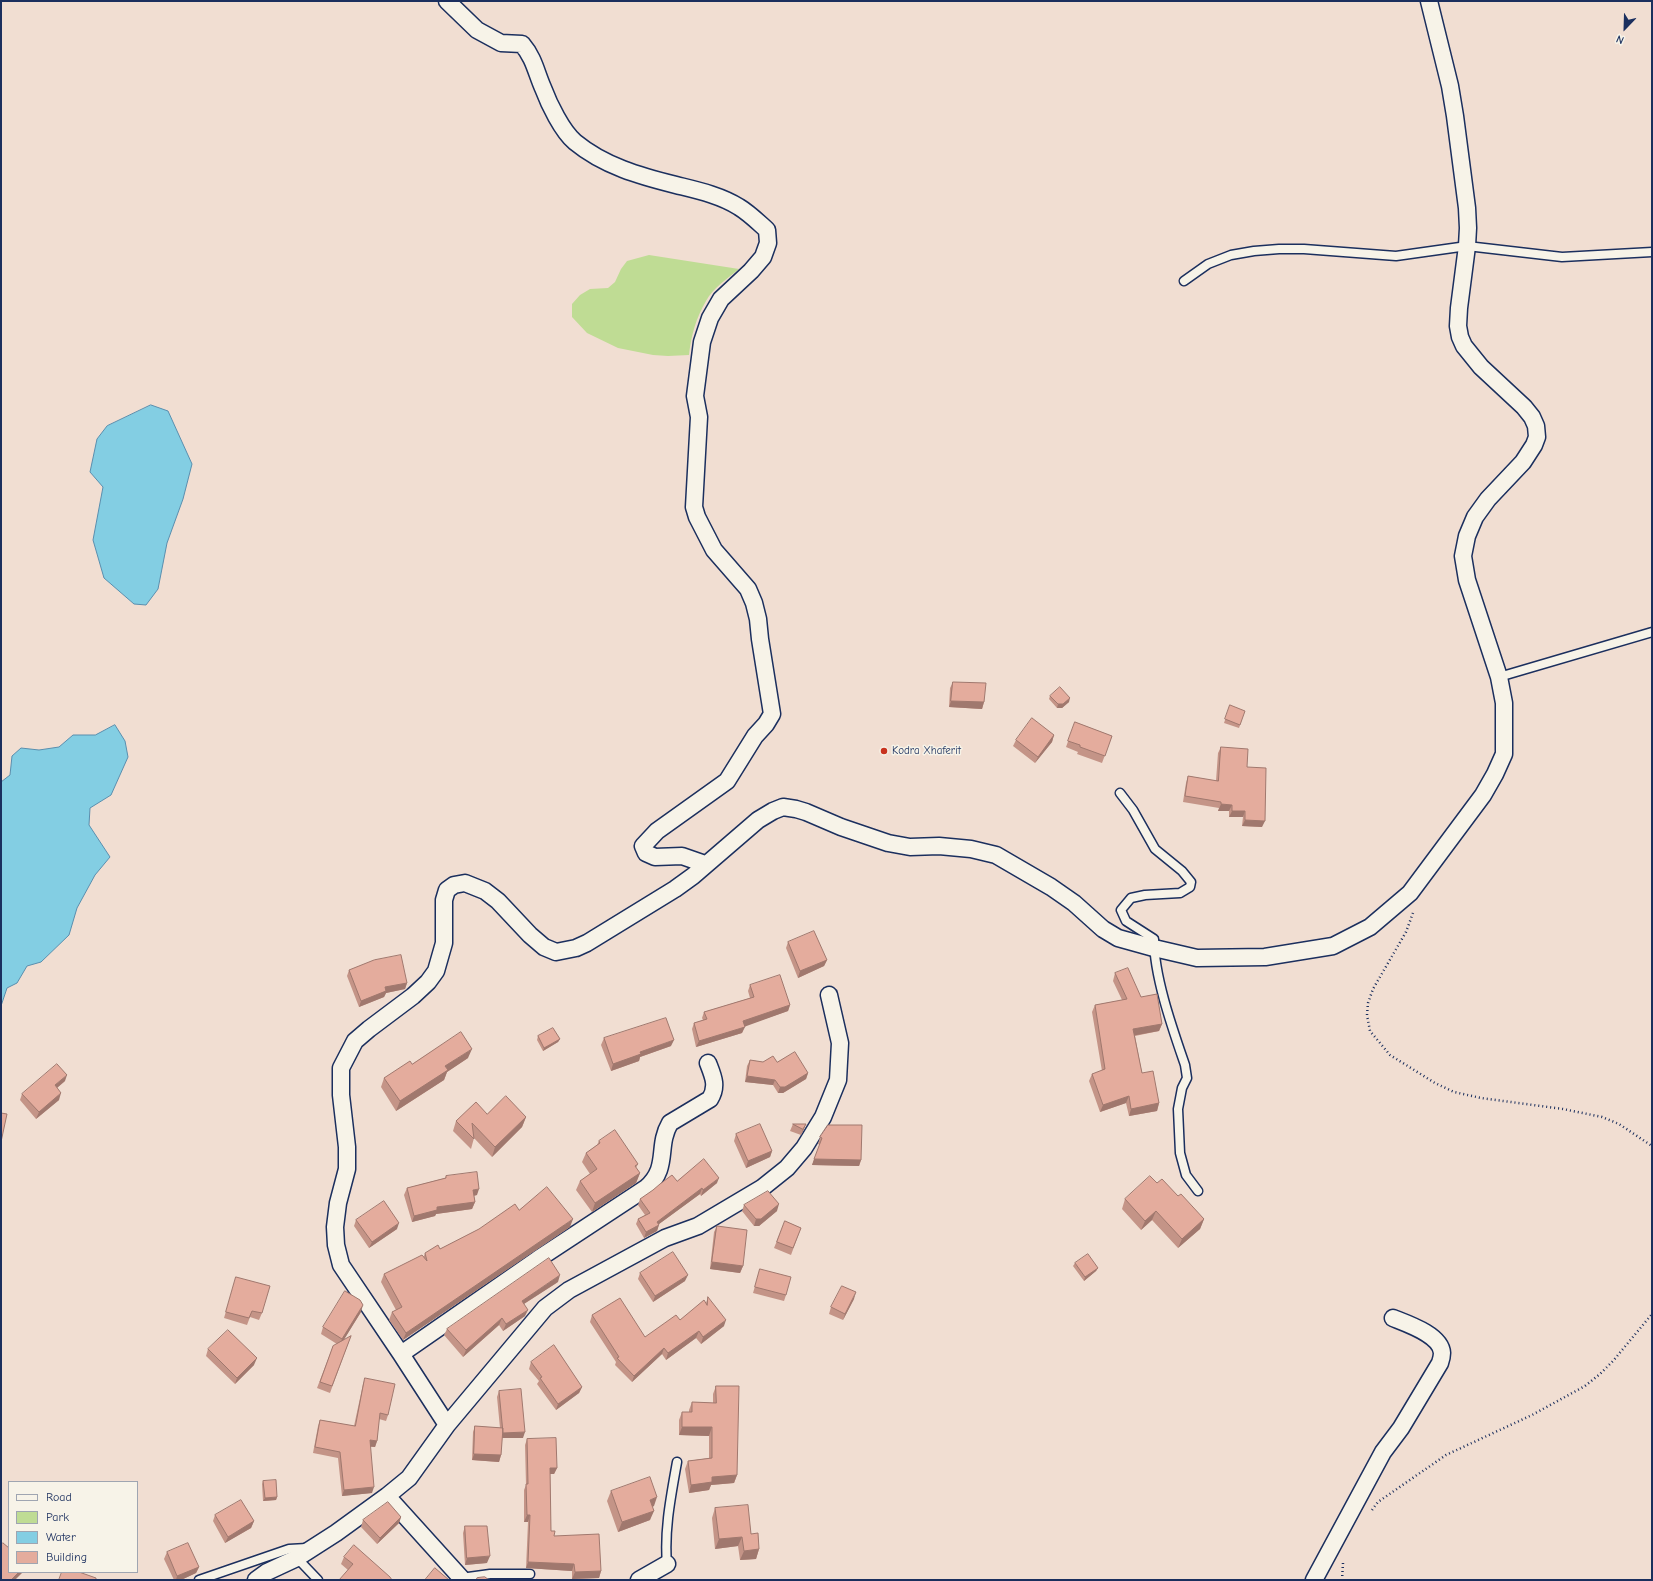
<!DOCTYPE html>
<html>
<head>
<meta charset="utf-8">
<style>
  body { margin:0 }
  #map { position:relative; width:1653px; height:1581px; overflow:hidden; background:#f1ded2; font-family:"Comic Neue",sans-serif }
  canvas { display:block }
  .frame { position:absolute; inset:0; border:2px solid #1b2f5e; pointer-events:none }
  .legend { position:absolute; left:8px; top:1481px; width:130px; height:92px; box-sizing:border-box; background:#f7f3e8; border:1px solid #9fa5b1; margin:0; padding:5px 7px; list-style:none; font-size:12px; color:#1b2f5e }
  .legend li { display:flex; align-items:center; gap:8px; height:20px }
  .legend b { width:20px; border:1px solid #9fa5b1 }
  .north { position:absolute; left:1605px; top:8px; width:40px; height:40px; -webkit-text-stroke:3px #f7f3e8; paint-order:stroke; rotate:203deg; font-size:11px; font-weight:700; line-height:16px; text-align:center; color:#1b2f5e }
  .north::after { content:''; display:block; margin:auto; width:14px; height:18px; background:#1b2f5e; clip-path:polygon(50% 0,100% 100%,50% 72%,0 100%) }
</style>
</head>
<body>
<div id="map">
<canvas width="1653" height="1581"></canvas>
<div class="frame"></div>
<ul class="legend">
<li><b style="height:5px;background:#f7f3e8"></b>Road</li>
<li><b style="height:11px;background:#bfdc94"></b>Park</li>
<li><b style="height:11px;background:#83cee3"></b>Water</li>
<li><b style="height:11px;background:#e4ac9d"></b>Building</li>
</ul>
<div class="north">N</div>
</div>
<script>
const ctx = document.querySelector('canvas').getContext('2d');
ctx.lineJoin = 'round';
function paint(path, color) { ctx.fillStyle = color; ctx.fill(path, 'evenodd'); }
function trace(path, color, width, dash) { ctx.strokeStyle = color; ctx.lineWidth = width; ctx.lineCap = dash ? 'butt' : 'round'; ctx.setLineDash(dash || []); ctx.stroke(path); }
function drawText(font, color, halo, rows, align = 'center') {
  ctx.font = font + ' "Comic Neue",sans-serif'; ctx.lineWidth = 3; ctx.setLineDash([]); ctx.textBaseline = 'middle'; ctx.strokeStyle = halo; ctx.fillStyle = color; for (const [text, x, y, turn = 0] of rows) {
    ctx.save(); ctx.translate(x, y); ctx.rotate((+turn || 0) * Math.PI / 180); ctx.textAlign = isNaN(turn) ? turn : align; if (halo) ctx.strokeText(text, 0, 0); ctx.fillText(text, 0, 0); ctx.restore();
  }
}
paint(new Path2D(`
  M649 255 739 269C728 278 713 288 706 301 696 318 691 336 689 355L668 356 653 355 618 348 587 333 572 317V304L580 295 590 289 608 288 615 282 621 269 627 261Z`), '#bfdc94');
const water = new Path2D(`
  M151 405 168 411 192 464 183 499 167 543 158 589 146 605 134 604 104 578 93 540 103 487 90 472 97 439 107 426Z
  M115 725 125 741 128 757 111 795 90 808 89 825 110 857 95 875 77 908 69 935 41 962 27 966 17 983 7 988 1 1006V782L10 775 12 756 21 748 39 750 59 747 73 735H95Z`);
paint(water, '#83cee3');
trace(water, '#598eae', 1);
const lane = new Path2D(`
  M1184 281 1208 264 1231 255 1254 251 1279 249H1304L1396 256 1467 246 1562 257 1652 252
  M1499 677 1652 632
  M1120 793 1133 810 1155 849 1182 871 1191 882 1190 887 1180 893 1145 895 1131 898 1121 910 1126 921 1154 939C1154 977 1173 1030 1185 1065L1187 1078 1182 1088 1178 1109 1180 1153 1186 1175 1198 1191
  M297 1558 318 1580
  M667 1564C664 1530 671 1496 677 1462
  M461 1578 490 1574H530
  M199 1580 289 1549 307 1548`);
const street = new Path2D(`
  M447 1 477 30 501 43 522 44C534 58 536 72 543 88 549 104 562 131 575 142 604 166 640 176 676 185 696 190 720 195 739 207 749 213 758 222 767 230L768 243 763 257 751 271 721 299 710 318 702 342 695 396 699 417 694 507 697 517 714 550 748 589 754 603 758 619 760 639 772 714 766 724 755 736 727 781 657 831 643 846 646 853 655 857 682 856 705 864
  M401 1354 538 1259 646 1188C670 1167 656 1147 670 1123L710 1099C718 1086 713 1076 708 1063
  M447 1425 401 1354 341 1265 336 1245 335 1227 338 1203 347 1169V1147L341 1095V1068L355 1041 369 1029 413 996 428 982 436 971 444 943V900L447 890 454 885 465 883 485 891 498 901 530 935 544 947 556 952 576 948 587 943 675 889 693 876 758 820 773 811 783 807 796 809 806 812 841 827 888 843 910 847 939 846 971 849 996 855 1051 887 1074 903 1103 929 1118 938 1154 948 1197 958 1265 957 1333 946 1370 927 1410 893 1483 795 1495 774 1504 754V703L1499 677 1467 580 1463 556 1467 536 1475 517 1488 499 1523 462 1534 445 1537 437 1536 426 1532 417 1524 407 1481 367 1464 346 1460 337 1458 326 1459 308 1467 246 1468 228 1467 208 1455 116 1450 86 1429 1
  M387 1496 463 1580
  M256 1580 267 1572 297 1558 336 1533 387 1496 409 1478 447 1425 545 1308 569 1290 665 1238 698 1226 762 1188 787 1168 804 1148 823 1117 838 1080 840 1043 829 995
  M639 1580 667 1564
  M1314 1580 1383 1452 1401 1428 1440 1363C1441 1360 1442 1356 1442 1353 1441 1335 1408 1324 1393 1318`);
trace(lane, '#1b2f5e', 11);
trace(street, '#1b2f5e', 19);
trace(new Path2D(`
  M1413 913 1406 932 1373 989 1368 1003 1367 1015 1370 1031 1390 1055 1435 1083 1454 1092 1481 1098 1563 1109 1602 1117 1619 1124 1652 1146
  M1372 1510 1378 1502 1446 1455 1532 1415 1585 1386 1600 1374 1613 1361 1652 1314
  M1342 1580 1343 1563`), '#1b2f5e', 2.5, [1, 3]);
trace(lane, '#f7f3e8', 8);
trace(street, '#f7f3e8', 16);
paint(new Path2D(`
  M953 682 984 702 982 709 949 707 950 688Z
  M1050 696 1069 702 1062 708H1057L1049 699Z
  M1230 705 1240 725 1239 728 1224 723Z
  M1075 722 1112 736 1102 763 1077 754 1078 752 1066 747Z
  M1054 735 1052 742 1035 763 1013 746 1016 740Z
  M1221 747 1247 767 1262 827 1242 826 1243 817H1229V811H1218L1219 808 1183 802 1186 783 1188 776 1216 781 1218 753Z
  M788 942 827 960 824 966 798 978 786 948Z
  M349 970 407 983 405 989 386 993 384 997 359 1007 347 976Z
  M1115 973 1141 997 1162 1024 1159 1031 1135 1036 1142 1073 1159 1103 1157 1111 1129 1116 1126 1103 1100 1112 1089 1081 1092 1074 1102 1071 1092 1012 1095 1005 1122 1000 1113 981Z
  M750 985 790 1005 788 1011 744 1026 742 1033 696 1047 692 1029 694 1023 703 1020 702 1018 704 1012 750 998 748 991Z
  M538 1036 560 1039 558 1042 543 1051 537 1040Z
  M604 1038 671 1046 640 1057 639 1061 611 1071 601 1045Z
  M468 1058 447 1072 444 1080 396 1111 381 1087 384 1078 412 1064Z
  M750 1060 763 1062H777L808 1073 806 1079 783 1093H778L773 1085 745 1082 747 1066Z
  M65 1081 57 1088 59 1100 36 1119 20 1100 22 1094Z
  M487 1114 526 1117 522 1127 492 1157 474 1138 471 1149 453 1131 456 1121Z
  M793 1124H806L803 1131 801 1135 790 1131Z
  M736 1134 772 1151 770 1157 746 1168 734 1141Z
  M820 1137 861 1160 859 1166 812 1165 820 1145 818 1144Z
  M599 1141 638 1164 636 1168 640 1173 636 1183 592 1212 576 1190 580 1181 590 1174 582 1162 586 1153 597 1145Z
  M446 1176 477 1195 474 1196 475 1202 472 1209 436 1214 435 1216 412 1222 404 1195 407 1188 445 1178Z
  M677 1181 717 1183 701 1196 700 1194 659 1224 657 1231 644 1238 636 1224 638 1219 645 1215 638 1205 640 1199Z
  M1157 1183 1178 1196 1204 1219 1200 1229 1178 1248 1152 1220 1141 1230 1122 1209 1125 1199Z
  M744 1205 777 1211 759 1226H754L742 1211Z
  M519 1210 570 1227 403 1340 389 1320 392 1312 396 1310 381 1282 384 1274 424 1256 425 1253 440 1249Z
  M356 1220 397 1229 369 1248 354 1226Z
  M785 1221 801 1228 791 1255 774 1248Z
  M717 1226 743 1266 740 1273 710 1269 714 1232Z
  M1075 1263 1098 1268 1096 1271 1084 1281 1073 1266Z
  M760 1269 786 1295 784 1301 753 1293Z
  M640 1273 685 1281 653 1302 638 1279Z
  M236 1277 262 1313 259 1320 250 1317 247 1325 224 1318Z
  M558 1282 524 1304 525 1316 503 1331 499 1325 463 1357 444 1335 447 1329Z
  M708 1297 724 1326 701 1344 696 1338 666 1360 662 1354 632 1382 615 1365 616 1362 590 1322 592 1315 645 1337 680 1320 706 1303Z
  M854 1299 843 1320 829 1314 831 1307Z
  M361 1312 343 1341 351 1336 330 1393 317 1388 333 1346 337 1344 321 1334 323 1327Z
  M208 1349 254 1365 235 1384 206 1356Z
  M531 1362 582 1387 579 1393 556 1410 537 1384 539 1381 529 1369Z
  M365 1378 388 1415 386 1421 379 1419 377 1441 375 1447H370L372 1493 342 1496 338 1458 313 1453 318 1426 320 1420 354 1426 363 1384Z
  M716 1386 737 1475 734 1483 711 1485 709 1490 689 1493 685 1469 688 1461 709 1458V1436L679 1435V1420L682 1412H689V1410L692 1402 713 1403V1394Z
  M499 1391 523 1438H502L501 1455 499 1462 472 1460 473 1432 475 1426 500 1428 497 1397Z
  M527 1439 557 1468 554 1474H550L551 1531 554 1536 601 1571 599 1578 572 1579V1571L526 1568 528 1522H524V1490L526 1485 525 1445Z
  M263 1481 277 1497 276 1500 263 1501 262 1484Z
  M611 1491 654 1506 652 1507 650 1520 618 1532 607 1501Z
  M715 1508 751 1534 759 1549 756 1559 740 1560 738 1546 715 1549 712 1518Z
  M215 1515 254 1521 251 1528 225 1543 213 1521Z
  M401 1517 399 1523 377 1544 361 1527 363 1520Z
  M465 1526 487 1563 465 1565 463 1533Z
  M167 1552 199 1567 196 1573 181 1580H174L164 1559Z
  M344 1557 392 1580 348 1570 341 1564Z`), '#c49487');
paint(new Path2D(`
  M1070 698 1069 702 1062 708H1057L1058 704Z
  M951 701 984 702 982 709 949 707Z
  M1054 735 1052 742 1035 763 1038 757Z
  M1221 804 1232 805 1229 811H1218Z
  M1232 811H1245L1243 817H1229Z
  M1245 820 1265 821 1262 827 1242 826Z
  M827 960 824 966 798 978 800 971Z
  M407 983 405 989 386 993 384 997 359 1007 361 1001 385 987Z
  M790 1005 788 1011 741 1028 743 1021Z
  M1162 1024 1159 1031 1131 1036 1133 1029Z
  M745 1027 742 1033 696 1047 699 1041Z
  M560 1039 558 1042 543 1051 544 1048Z
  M674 1040 671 1046 640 1057 639 1061 611 1071 613 1064 640 1052Z
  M472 1049 468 1058 447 1072 444 1080 396 1111 400 1101 445 1066Z
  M808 1073 806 1079 783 1093H778L780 1087Z
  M67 1075 65 1081 52 1092 55 1085Z
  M747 1076 775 1080 773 1085 745 1082Z
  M61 1093 59 1100 36 1119 39 1112Z
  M1129 1096 1126 1103 1100 1112 1103 1105Z
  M1159 1103 1157 1111 1129 1116 1131 1109Z
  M526 1117 522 1127 492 1157 495 1147Z
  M806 1124 803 1131 801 1135 803 1129Z
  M772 1151 770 1157 746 1168 748 1161Z
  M814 1159 861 1160 859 1166 812 1165Z
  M640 1173 636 1183 592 1212 595 1203Z
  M719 1178 717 1183 701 1196 703 1190Z
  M702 1188 700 1194 655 1227 657 1222Z
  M479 1189 477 1195 471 1196 473 1190Z
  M475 1202 472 1209 436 1214 435 1216 412 1222 414 1216 437 1207Z
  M779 1204 777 1211 759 1226H754L756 1219Z
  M1156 1211 1152 1220 1141 1230 1145 1221Z
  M573 1219 570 1227 403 1340 406 1333Z
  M1204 1219 1200 1229 1178 1248 1182 1239Z
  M399 1223 397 1229 369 1248 372 1242Z
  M659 1225 657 1231 644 1238 646 1232Z
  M712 1262 743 1266 740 1273 710 1269Z
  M1098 1268 1096 1271 1084 1281 1085 1277Z
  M560 1275 558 1282 519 1307 522 1301Z
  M688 1275 685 1281 653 1302 655 1296Z
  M856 1292 854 1299 843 1320 845 1314Z
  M363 1305 361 1312 340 1346 342 1339Z
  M528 1310 525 1316 503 1331 506 1324Z
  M502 1318 499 1325 463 1357 466 1350Z
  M726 1320 724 1326 701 1344 703 1337Z
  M699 1331 696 1338 666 1360 668 1353Z
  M664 1348 662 1354 632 1382 634 1376Z
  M257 1358 254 1365 235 1384 237 1378Z
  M582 1387 579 1393 556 1410 558 1404Z
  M682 1427H712L709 1436 679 1435Z
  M525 1432 523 1438H501L503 1433Z
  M370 1440 377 1441 375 1447 368 1446Z
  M474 1454 501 1455 499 1462 472 1460Z
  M550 1468H557L554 1474H548Z
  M737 1475 734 1483 711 1485 709 1490 689 1493 691 1485 712 1477Z
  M374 1487 372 1493 342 1496 344 1490Z
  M277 1497 276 1500 263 1501 265 1498Z
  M657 1497 654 1506 646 1509 650 1500Z
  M654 1511 650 1520 618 1532 622 1522Z
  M527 1515H530L528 1522H524Z
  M401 1517 399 1523 377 1544 380 1538Z
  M254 1521 251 1528 225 1543 228 1537Z
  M742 1537 738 1546 715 1549 719 1539Z
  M759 1549 756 1559 740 1560 744 1551Z
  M490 1556 487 1563 465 1565 467 1558Z
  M528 1562 574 1564 572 1571 526 1568Z
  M199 1567 196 1573 181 1580H176L177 1576Z
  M601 1571 599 1578 572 1579 575 1572Z
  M19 1572H23L15 1580H11Z`), '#a0786e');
const building = new Path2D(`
  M953 682 986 683 984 702 951 701Z
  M1060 687 1070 698 1063 704H1058L1050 696Z
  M1230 705 1245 711 1240 725 1225 719Z
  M1032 718 1054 735 1038 757 1016 740Z
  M1075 722 1112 736 1105 756 1080 747V745L1068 741Z
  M1221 747 1248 749 1247 767 1266 768 1265 821 1245 820V811H1232V805L1221 804V802L1185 796 1188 776 1218 781Z
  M814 931 827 960 800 971 788 942Z
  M401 955 407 983 385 987 386 991 361 1001 349 970 374 960Z
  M1128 968 1141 997 1157 994 1162 1024 1133 1029 1142 1073 1153 1071 1159 1103 1131 1109 1129 1096 1103 1105 1092 1074 1105 1069 1095 1005 1127 999 1115 973Z
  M780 975 790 1005 743 1021 745 1027 699 1041 694 1023 707 1019 704 1012 754 997 750 985Z
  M666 1018 674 1040 640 1052 641 1054 613 1064 604 1038Z
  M553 1028 560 1039 544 1048 538 1036Z
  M461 1032 472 1049 445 1066 448 1070 400 1101 384 1078 410 1061 412 1064Z
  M795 1052 808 1073 785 1087H780L775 1080 747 1076 750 1060 763 1062 773 1056 777 1062Z
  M57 1064 67 1075 55 1085 61 1093 39 1112 22 1094Z
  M506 1096 526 1117 495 1147 472 1123 474 1139 456 1121 476 1102 487 1114Z
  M1 1113 7 1114 1 1142Z
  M760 1124 772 1151 748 1161 736 1134Z
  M793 1124H806L803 1129Z
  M828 1125H862L861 1160 814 1159 822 1138 820 1137Z
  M615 1130 638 1164 635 1166 640 1173 595 1203 580 1181 597 1169 586 1153 600 1143 599 1141Z
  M704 1159 719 1178 703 1190 702 1188 657 1222 659 1225 646 1232 638 1219 650 1213 640 1199 653 1190 660 1184 672 1175 677 1181Z
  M477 1172 479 1189 473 1190 475 1202 437 1207V1210L414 1216 407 1188 446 1178V1176Z
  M1150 1176 1157 1183 1162 1179 1178 1196 1181 1194 1204 1219 1182 1239 1156 1211 1145 1221 1125 1199Z
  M547 1187 573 1219 406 1333 392 1312 402 1307 384 1274 422 1255 427 1261 425 1253 438 1245 440 1249 479 1229 515 1204 519 1210Z
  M768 1191 779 1204 761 1219H756L744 1205Z
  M384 1201 399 1223 372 1242 356 1220Z
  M785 1221 801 1228 793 1248 777 1242Z
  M717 1226 747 1230 743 1266 712 1262Z
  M673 1252 688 1275 655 1296 640 1273Z
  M1088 1254 1098 1268 1085 1277 1075 1263Z
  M549 1258 560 1275 522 1301 528 1310 506 1324 502 1318 466 1350 447 1329Z
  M760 1269 791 1277 786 1295 755 1287Z
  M236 1277 270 1286 262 1313 252 1311 249 1318 226 1312Z
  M842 1286 856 1292 845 1314 831 1307Z
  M345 1291 360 1300 363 1305 342 1339 323 1327Z
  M708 1297 726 1320 703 1337 699 1331 668 1353 664 1348 634 1376 617 1358 619 1357 592 1315 620 1298 645 1337 676 1315 680 1320 704 1300 707 1305Z
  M228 1330 257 1358 237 1378 208 1349Z
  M351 1336 332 1386 320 1382 333 1346Z
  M554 1345 582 1387 558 1404 540 1378 542 1377 531 1362Z
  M365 1378 395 1384 388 1415 380 1413 377 1441 370 1440 374 1487 344 1490 340 1452 315 1447 320 1420 355 1426Z
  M716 1386H739L737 1475 712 1477V1482L691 1485 688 1461 712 1458V1427H682V1412H692V1402L716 1403Z
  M521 1389 525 1432 503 1433 499 1391Z
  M475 1426 503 1428 501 1455 474 1454Z
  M556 1438 557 1468H550L551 1531H555L554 1536 599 1534 601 1571 575 1572 574 1564 528 1562 530 1515H527L526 1484H528L527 1439Z
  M650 1477 657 1497 650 1500 654 1511 622 1522 611 1491Z
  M276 1480 277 1497 265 1498 263 1481Z
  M241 1500 254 1521 228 1537 215 1515Z
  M388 1502 401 1517 380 1538 363 1520Z
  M748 1505 751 1534 758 1533 759 1549 744 1551 742 1537 719 1539 715 1508Z
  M465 1526H487L490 1556 467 1558Z
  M3 1543 9 1548V1572H19L11 1580H1V1545Z
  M188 1543 199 1567 177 1576 167 1552Z
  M354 1545 390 1577 392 1580H339L353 1564 344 1557Z
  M435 1568 449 1580H425Z
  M62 1572H79L96 1578V1580H59Z
  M485 1577 489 1580H476L477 1578Z`);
paint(building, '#e4ac9d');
trace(building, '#a0786e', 1);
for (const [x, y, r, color] of [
  [884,751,4,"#c8321e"]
]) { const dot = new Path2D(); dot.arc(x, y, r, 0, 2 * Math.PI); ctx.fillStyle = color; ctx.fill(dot); trace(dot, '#f7f3e8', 1.5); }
drawText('11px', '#1b2f5e', '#f7f3e8', [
  ["Kodra Xhaferit",892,751]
], 'left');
</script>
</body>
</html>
